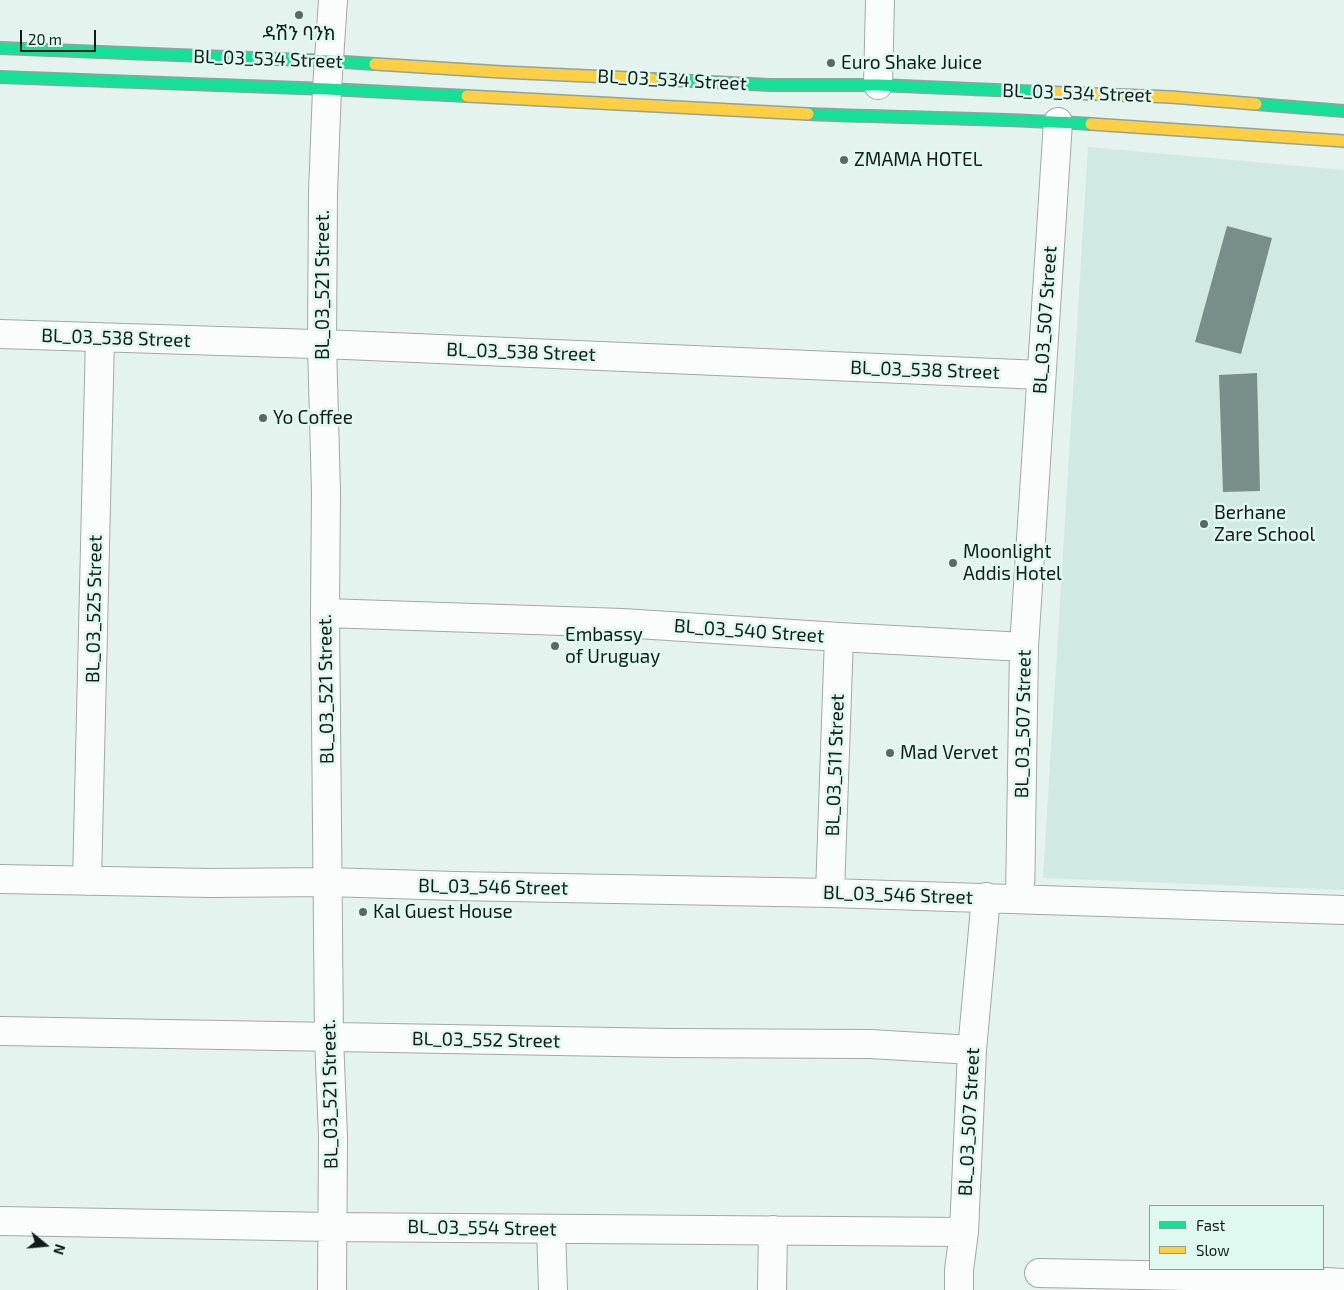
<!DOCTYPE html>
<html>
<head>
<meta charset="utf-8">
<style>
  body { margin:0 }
  #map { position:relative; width:1344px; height:1290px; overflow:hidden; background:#e5f3ef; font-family:"Exo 2",sans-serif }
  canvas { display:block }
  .legend { position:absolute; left:1149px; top:1205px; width:175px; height:65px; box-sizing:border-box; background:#dff9f1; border:1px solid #8da19b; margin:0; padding:6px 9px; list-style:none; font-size:15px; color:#131c1a }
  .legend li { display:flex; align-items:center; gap:10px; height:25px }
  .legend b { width:25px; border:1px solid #8da19b }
  .north { position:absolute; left:20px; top:1220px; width:50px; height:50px; -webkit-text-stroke:4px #dff9f1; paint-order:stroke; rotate:107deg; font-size:14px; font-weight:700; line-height:20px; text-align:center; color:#131c1a }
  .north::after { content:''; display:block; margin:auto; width:18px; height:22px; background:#131c1a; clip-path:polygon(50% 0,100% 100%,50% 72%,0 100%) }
  .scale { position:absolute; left:20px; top:30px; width:76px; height:22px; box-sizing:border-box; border:2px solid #131c1a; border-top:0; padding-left:6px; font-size:15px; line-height:18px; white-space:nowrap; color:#131c1a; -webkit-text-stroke:4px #dff9f1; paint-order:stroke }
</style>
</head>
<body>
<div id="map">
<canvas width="1344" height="1290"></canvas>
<ul class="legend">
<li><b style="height:6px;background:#16e098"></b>Fast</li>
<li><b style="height:6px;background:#ffcf43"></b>Slow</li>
</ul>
<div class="north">N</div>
<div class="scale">20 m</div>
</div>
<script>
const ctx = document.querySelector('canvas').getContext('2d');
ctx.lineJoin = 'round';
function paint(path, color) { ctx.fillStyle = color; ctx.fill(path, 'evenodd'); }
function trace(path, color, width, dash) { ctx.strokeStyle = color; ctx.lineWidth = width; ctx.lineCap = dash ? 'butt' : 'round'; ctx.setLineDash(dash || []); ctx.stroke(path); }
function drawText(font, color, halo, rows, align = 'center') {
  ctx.font = font + ' "Exo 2","Noto Sans Ethiopic",sans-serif'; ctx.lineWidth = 5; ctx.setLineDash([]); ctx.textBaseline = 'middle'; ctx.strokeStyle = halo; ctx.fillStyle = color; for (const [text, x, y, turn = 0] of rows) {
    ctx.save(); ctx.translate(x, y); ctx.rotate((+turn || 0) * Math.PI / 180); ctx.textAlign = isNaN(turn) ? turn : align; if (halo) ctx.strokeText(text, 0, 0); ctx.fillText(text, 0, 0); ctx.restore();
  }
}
paint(new Path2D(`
  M1088 147 1344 170V890L1043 878Z`), '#d1e9e3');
paint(new Path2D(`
  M1227 226 1272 238 1241 354 1195 342Z
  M1257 373 1260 491 1223 492 1219 375Z`), '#788e8a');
const street = new Path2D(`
  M878 85 880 0
  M0 334 346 345 1041 375
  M325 613 622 623 839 637 1024 647
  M0 879 209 883 328 882 454 886 830 893 1344 910
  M87 881 100 337
  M830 893 839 637
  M1020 899 1024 647 1058 122
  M0 1031 669 1043 870 1044 972 1050
  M0 1221 332 1227 964 1232
  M551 1229 553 1290
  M1039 1273 1240 1277 1344 1283
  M332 1290 333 1137 329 1037 325 613 326 492 322 345 323 192 327 89 333 0
  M772 1290 773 1230
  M959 1290V1270L964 1232 972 1050 986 897`);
const fast = new Path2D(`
  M0 48 328 61 375 64
  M0 77 327 89 467 96
  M652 79 770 85H878L1042 92
  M1256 104 1344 111
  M808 114C903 118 997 118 1091 124`);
const slow = new Path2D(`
  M375 64 502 72 652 79
  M1042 92 1171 97 1256 104
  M467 96 808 114
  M1091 124 1344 141`);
trace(street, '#9faaa7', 30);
trace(fast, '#8ea39e', 14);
trace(slow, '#8ea39e', 14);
trace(street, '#fbfdfd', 28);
trace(fast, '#16e098', 11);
trace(slow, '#ffcf43', 11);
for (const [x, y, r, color] of [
  [299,15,5,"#5c6765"],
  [831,63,5,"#5c6765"],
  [844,160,5,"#5c6765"],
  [263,418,5,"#5c6765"],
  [1204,524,5,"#5c6765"],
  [953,563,5,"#5c6765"],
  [555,646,5,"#5c6765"],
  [890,753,5,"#5c6765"],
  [363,912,5,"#5c6765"]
]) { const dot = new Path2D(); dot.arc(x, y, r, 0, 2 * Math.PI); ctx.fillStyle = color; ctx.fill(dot); trace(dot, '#dff9f1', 2); }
drawText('19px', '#131c1a', '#dff9f1', [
  ["ዳሽን ባንክ",299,34,"center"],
  ["Euro Shake Juice",841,63],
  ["ZMAMA HOTEL",854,160],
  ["Yo Coffee",273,418],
  ["Berhane",1214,513],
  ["Zare School",1214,535],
  ["Moonlight",963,552],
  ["Addis Hotel",963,574],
  ["Embassy",565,635],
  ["of Uruguay",565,657],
  ["Mad Vervet",900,753],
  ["Kal Guest House",373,912]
], 'left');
drawText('19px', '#131c1a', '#dff9f1', [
  ["BL_03_534 Street",268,59,2],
  ["BL_03_534 Street",672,80,3],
  ["BL_03_534 Street",1077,93,2],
  ["BL_03_521 Street.",323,285,-90],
  ["BL_03_507 Street",1045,320,-86],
  ["BL_03_538 Street",116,338,2],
  ["BL_03_538 Street",521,352,2],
  ["BL_03_538 Street",925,370,2],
  ["BL_03_525 Street",94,609,-89],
  ["BL_03_540 Street",749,631,4],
  ["BL_03_521 Street.",326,689,-91],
  ["BL_03_507 Street",1023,724,-89],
  ["BL_03_511 Street",835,765,-88],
  ["BL_03_546 Street",493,887,1],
  ["BL_03_546 Street",898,895,2],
  ["BL_03_552 Street",486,1040,1],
  ["BL_03_521 Street.",330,1094,-91],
  ["BL_03_507 Street",969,1122,-87],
  ["BL_03_554 Street",482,1228,1]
]);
</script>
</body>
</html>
